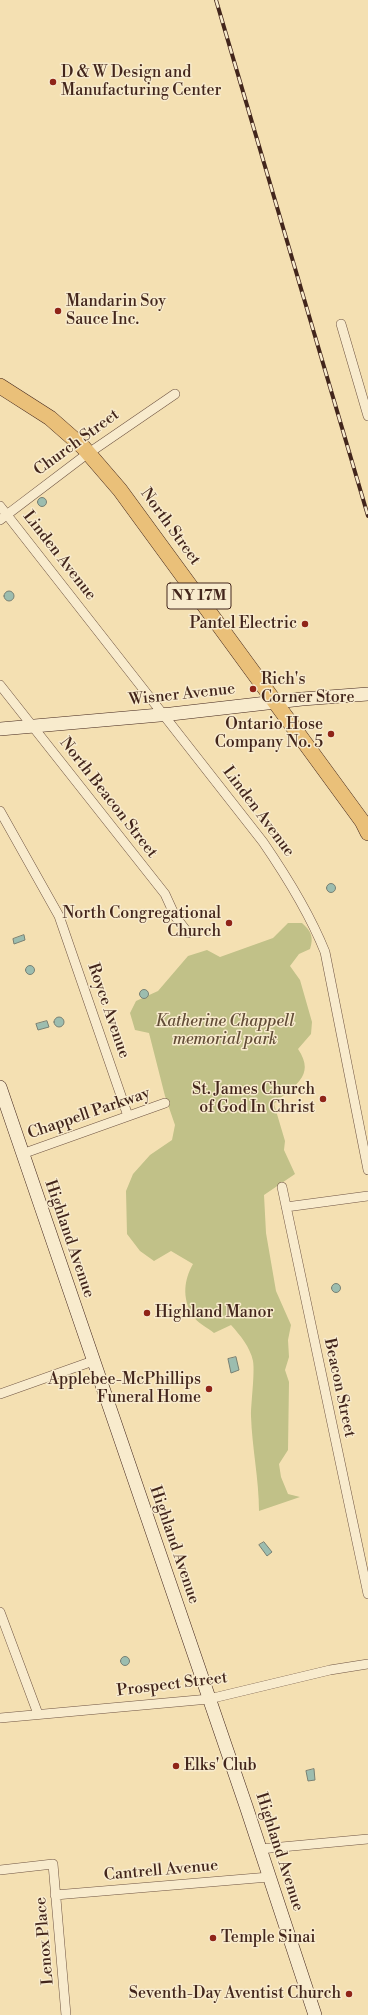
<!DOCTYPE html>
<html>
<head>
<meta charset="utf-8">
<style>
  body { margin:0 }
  canvas { display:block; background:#f4e0b2 }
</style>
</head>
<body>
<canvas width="368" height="2015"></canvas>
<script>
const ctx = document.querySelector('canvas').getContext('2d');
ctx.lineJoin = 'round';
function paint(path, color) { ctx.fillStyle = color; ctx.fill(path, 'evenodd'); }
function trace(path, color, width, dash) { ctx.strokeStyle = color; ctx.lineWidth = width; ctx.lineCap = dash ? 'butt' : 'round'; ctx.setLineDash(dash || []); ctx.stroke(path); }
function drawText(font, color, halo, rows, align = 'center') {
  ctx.font = font + ' "Libre Bodoni",serif'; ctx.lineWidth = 3; ctx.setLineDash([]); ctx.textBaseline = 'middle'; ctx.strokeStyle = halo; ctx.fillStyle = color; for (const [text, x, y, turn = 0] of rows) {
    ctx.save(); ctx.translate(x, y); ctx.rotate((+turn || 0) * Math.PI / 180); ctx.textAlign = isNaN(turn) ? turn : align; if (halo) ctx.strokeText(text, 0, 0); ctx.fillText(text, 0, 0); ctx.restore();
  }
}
paint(new Path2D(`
  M288 923H302C311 931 314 937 310 949L299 954 290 966 300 980 312 1022 311 1034 298 1049C317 1077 292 1086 274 1104L285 1141 284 1150 295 1174 264 1195 266 1233 276 1291 291 1325 288 1340 289 1357 285 1370 289 1382 288 1450 279 1464 281 1477 288 1494 300 1497 259 1511C259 1479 252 1448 251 1416 251 1402 255 1373 253 1361 250 1347 240 1335 231 1325L214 1333C208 1328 196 1322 192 1315 182 1297 184 1280 193 1264L171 1251 154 1261 140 1251 127 1234 126 1191 133 1174 150 1155 172 1140 175 1125 165 1096 149 1033 135 1030 130 1013 136 1001 158 991 188 956 207 950 220 957 273 938Z`), '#c1c188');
const water = new Path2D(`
  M37.5 502a4.5 4.5 0 1 1 9 0a4.5 4.5 0 1 1-9 0Z
  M4 596a5 5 0 1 1 10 0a5 5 0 1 1-10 0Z
  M326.5 888a4.5 4.5 0 1 1 9 0a4.5 4.5 0 1 1-9 0Z
  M24 935 25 940 14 944 13 939Z
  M25.5 970a4.5 4.5 0 1 1 9 0a4.5 4.5 0 1 1-9 0Z
  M139.5 994a4.5 4.5 0 1 1 9 0a4.5 4.5 0 1 1-9 0Z
  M54 1022a5 5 0 1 1 10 0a5 5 0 1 1-10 0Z
  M47 1021 49 1027 38 1030 36 1024Z
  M331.5 1288a4.5 4.5 0 1 1 9 0a4.5 4.5 0 1 1-9 0Z
  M236 1357 239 1370 231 1373 228 1359Z
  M264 1542 272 1552 267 1556 259 1545Z
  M120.5 1661a4.5 4.5 0 1 1 9 0a4.5 4.5 0 1 1-9 0Z
  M314 1769 315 1780 308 1781 306 1771Z`);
paint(water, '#9cbdaf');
trace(water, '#788174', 1);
const street = new Path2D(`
  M341 324 368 416
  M0 506 263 842C287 877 309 912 325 952L368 1170
  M0 520 83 457 175 394
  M0 685 165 894 175 916 188 933
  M0 811 59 916 128 1116
  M22 1154 165 1103
  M282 1187 368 1594
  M286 1207 368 1196
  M0 1394 93 1361
  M0 1612 38 1714
  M0 1718 209 1699 330 1670 368 1664
  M260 1849 368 1839
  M0 1870 53 1864 66 2015
  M55 1895 269 1877`);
const secondary = new Path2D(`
  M0 729 171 714 302 699 368 694
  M0 1087 246 1806 315 2015`);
const primary = new Path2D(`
  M0 386 50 418 83 447 120 490 362 821 368 833`);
trace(street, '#6f5442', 10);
trace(secondary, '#43261c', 14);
trace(primary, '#43261c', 16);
trace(street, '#f8ebcd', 9);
trace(secondary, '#f8ebcd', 13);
trace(primary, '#eac079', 15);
const rail = new Path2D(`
  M216 0 368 516`);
trace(rail, '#43261c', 4);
trace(rail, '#f8ebcd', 2.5, [8]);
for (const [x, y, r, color] of [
  [53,82,4,"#8f2418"],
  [58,311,4,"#8f2418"],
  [305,624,4,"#8f2418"],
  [253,689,4,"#8f2418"],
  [331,734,4,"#8f2418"],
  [229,923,4,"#8f2418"],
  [323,1099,4,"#8f2418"],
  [147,1313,4,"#8f2418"],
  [209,1389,4,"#8f2418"],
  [176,1766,4,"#8f2418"],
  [213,1938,4,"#8f2418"],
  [349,1994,4,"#8f2418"]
]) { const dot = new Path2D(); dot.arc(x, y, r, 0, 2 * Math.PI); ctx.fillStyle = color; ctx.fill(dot); trace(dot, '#f8ebcd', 1.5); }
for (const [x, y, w] of [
  [199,596,64]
]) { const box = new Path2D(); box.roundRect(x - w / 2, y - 13, w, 26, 3); ctx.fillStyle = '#f8ebcd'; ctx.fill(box); trace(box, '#43261c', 1); }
drawText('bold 15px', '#43261c', null, [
  ["NY 17M",199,596]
]);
drawText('16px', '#43261c', '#f8ebcd', [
  ["D & W Design and",61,73],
  ["Manufacturing Center",61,91],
  ["Mandarin Soy",66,302],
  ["Sauce Inc.",66,320],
  ["Pantel Electric",297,624,"right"],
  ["Rich's",261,680],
  ["Corner Store",261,698],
  ["Ontario Hose",323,725,"right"],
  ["Company No. 5",323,743,"right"],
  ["North Congregational",221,914,"right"],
  ["Church",221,932,"right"],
  ["St. James Church",315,1090,"right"],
  ["of God In Christ",315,1108,"right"],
  ["Highland Manor",155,1313],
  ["Applebee-McPhillips",201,1380,"right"],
  ["Funeral Home",201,1398,"right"],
  ["Elks' Club",184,1766],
  ["Temple Sinai",221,1938],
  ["Seventh-Day Aventist Church",341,1994,"right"]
], 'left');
drawText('16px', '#43261c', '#f8ebcd', [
  ["Church Street",77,443,-36],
  ["North Street",170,527,54],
  ["Linden Avenue",59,556,52],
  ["Wisner Avenue",182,695,-6],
  ["North Beacon Street",108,798,52],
  ["Linden Avenue",258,812,53],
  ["Royce Avenue",108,1011,71],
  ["Chappell Parkway",89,1114,-19],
  ["Highland Avenue",69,1239,71],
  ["Beacon Street",339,1388,78],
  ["Highland Avenue",174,1545,71],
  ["Prospect Street",172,1685,-7],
  ["Highland Avenue",279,1852,72],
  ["Cantrell Avenue",161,1871,-5],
  ["Lenox Place",45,1941,-95]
]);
drawText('italic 16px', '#624d37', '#f8ebcd', [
  ["Katherine Chappell",225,1022],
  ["memorial park",225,1040]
]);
</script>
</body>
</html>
